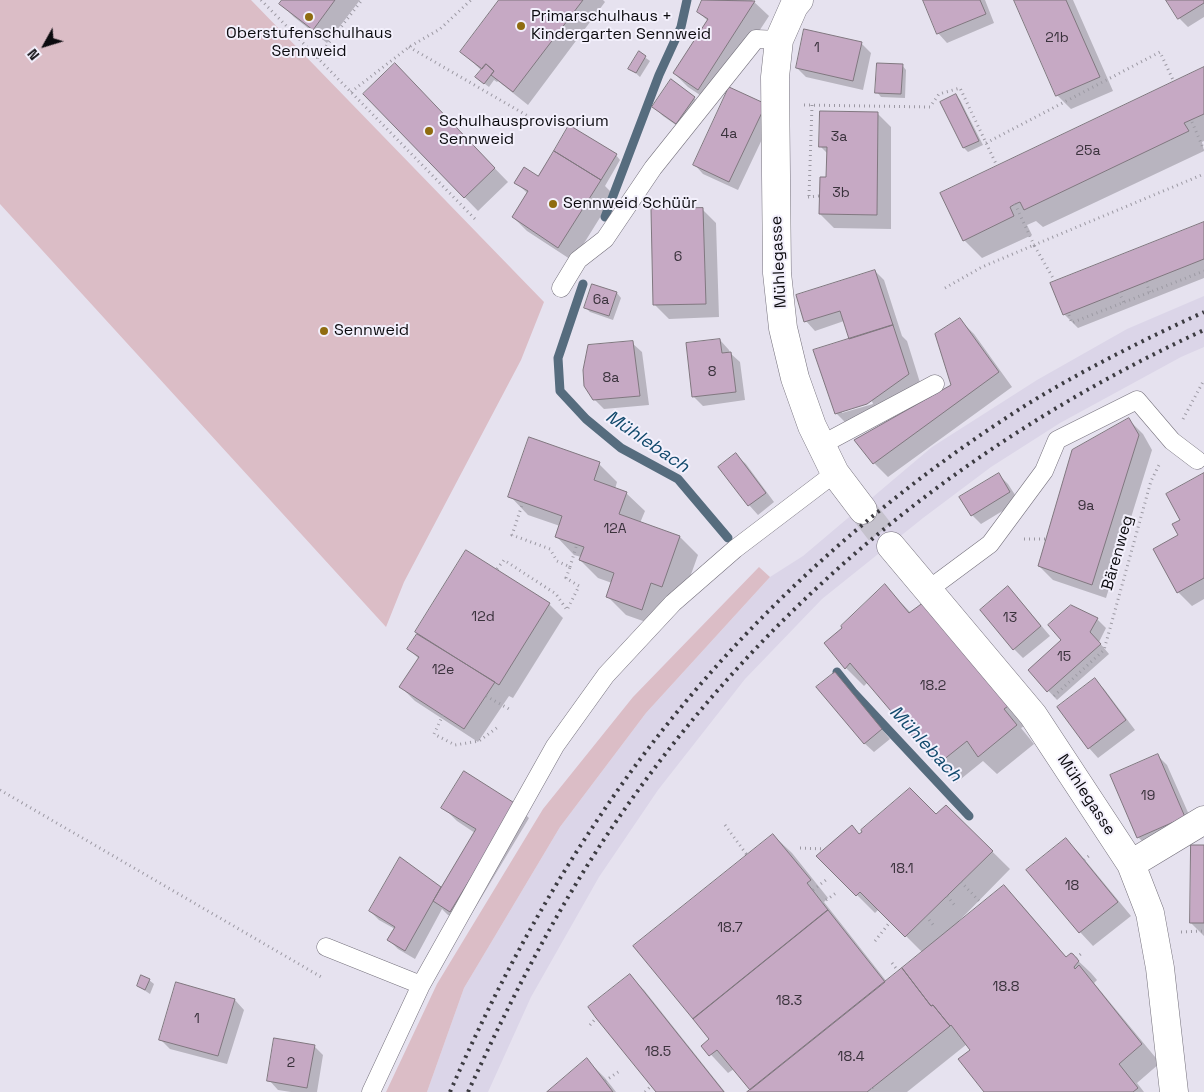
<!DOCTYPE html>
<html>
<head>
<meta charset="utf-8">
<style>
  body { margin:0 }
  #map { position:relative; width:1204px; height:1092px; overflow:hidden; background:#e6e2ef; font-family:"Space Grotesk",sans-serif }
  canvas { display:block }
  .north { position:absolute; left:20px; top:20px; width:50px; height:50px; -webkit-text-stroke:4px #f3f0fc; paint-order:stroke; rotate:231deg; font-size:14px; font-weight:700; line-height:20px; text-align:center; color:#0c0b0f }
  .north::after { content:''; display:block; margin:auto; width:18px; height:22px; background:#0c0b0f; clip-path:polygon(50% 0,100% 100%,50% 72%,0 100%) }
</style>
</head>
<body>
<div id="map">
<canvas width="1204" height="1092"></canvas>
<div class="north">N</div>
</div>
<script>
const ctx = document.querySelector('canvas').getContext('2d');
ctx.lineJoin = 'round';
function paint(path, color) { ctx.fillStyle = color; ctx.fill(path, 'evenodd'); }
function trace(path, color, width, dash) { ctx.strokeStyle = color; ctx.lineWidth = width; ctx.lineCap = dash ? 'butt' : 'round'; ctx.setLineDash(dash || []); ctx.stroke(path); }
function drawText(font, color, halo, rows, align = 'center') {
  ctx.font = font + ' "Space Grotesk",sans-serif'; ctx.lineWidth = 4; ctx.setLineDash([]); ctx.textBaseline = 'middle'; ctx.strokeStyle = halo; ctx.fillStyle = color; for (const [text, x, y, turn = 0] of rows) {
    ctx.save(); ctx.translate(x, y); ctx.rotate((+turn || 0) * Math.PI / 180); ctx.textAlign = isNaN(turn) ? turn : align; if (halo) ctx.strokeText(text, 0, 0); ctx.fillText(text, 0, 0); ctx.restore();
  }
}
paint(new Path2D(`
  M1204 296V347L1181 357 1060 423 991 467 923 518 822 599 745 679 658 790 599 877 531 997 488 1092H427L464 988 560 827 646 713 770 577 803 556 932 447 1037 380 1127 329Z`), '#dbd5e8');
paint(new Path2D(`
  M0 0H251L544 302 521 360 404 582 386 627 0 204Z
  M759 567 770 577 646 713 560 827 464 988 427 1092H386L437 984 543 809 633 697Z`), '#dbbdc6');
paint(new Path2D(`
  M283 0H360L327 43 294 17 280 3Z
  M501 0H603L605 2 528 105 498 81 497 82 494 80 489 87 481 81 482 71 462 52Z
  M703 0H752L769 16 712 103 688 87 674 73 708 21 698 12Z
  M924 0H985L994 23 947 43 938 33Z
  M1015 0H1073L1113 91 1071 109 1057 95Z
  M1168 0H1204V17L1188 27 1179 18Z
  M861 43 871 53 863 90 806 77 797 68Z
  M639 53 650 61 640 77 630 68Z
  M902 65 906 70 905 98 881 97 877 92Z
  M1204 68V141L1202 142 1204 151 1043 227 1036 221 1027 225 1032 235 982 258 964 240Z
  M408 79 508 182 478 211 365 94Z
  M730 88 774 114 738 190 703 174 694 164Z
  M956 95 960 100 983 145 968 152 964 148Z
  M694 98 704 107 686 132 663 116 654 107Z
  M877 113 891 127V229L834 228 820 214 828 179V154L821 147Z
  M616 155 620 160 605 186 614 195 573 261 527 231 513 217 528 194 516 182 538 178Z
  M702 209 716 223 719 317 669 319 655 305Z
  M1204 223V278L1078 328 1064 314Z
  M875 271 884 280 902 336 907 341 922 389 850 427 836 413 850 340 844 321 815 331 806 321ZM872 401 873 404 842 413V410Z
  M617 293 621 298 613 320 590 312 585 307Z
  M960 320 974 334 1012 387 888 477 874 463 953 386Z
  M720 340 729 350 730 353 740 362 745 400 703 406 693 396Z
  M632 343 642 352 649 405 604 409 594 399Z
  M1129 420 1143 434 1152 450 1106 598 1053 580 1039 566Z
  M736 455 746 464 774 502 758 515 749 505 720 467Z
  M599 464 617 482 615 489 626 493 645 511 640 523 680 537 698 555 680 605 660 627 626 615 607 596 612 583 598 578 580 560 581 557 574 555 556 536 560 526 528 515 510 496Z
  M1204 474V599L1192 606 1178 592 1180 536 1182 520Z
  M999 475 1008 484 1019 501 981 524 972 515Z
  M467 552 549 604 563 618 513 698 509 696 478 742 415 701 401 687 419 659 409 649Z
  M885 586 911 613 1029 723 1021 728 1034 744 997 774 983 761 956 783 938 765 868 682 864 686 846 668 844 628Z
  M1017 597 1050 636 1023 658 1014 649Z
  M1097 619 1106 628 1099 642 1109 654 1057 700 1029 670Z
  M835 673 890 739 874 752 864 743Z
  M1095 680 1104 689 1135 730 1098 758 1089 748 1058 708Z
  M1158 756 1167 765 1194 826 1147 846 1138 837Z
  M515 805 529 818 465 925 448 915 442 909 415 959 398 949 389 940 395 929 379 920 370 911 440 888 441 889 475 833 457 821 443 807Z
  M946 806 1010 869 958 922 959 923 1003 886 1022 905 1067 958 1072 955 1091 973 1097 980 1094 983 1160 1063 1137 1083 1144 1092H985L972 1050 967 1044 907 1092H749L751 1090 734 1069 728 1073 703 1046 711 1040 773 835 792 853 828 898 824 902 887 982 923 953 879 909 875 913 818 856 860 835 936 816Z
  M1066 840 1080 854 1131 916 1093 946 1080 932Z
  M1204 846V936L1191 923Z
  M630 976 644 990 725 1092H658Z
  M149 980 154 984 150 994 138 986Z
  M177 983 235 1000 244 1010 227 1064 170 1049 160 1039Z
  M314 1046 323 1055 317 1092H291L278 1090 269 1080Z
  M587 1060 605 1078 616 1092H549Z`), '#0003');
trace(new Path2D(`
  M605 217 659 75 681 27 687 0
  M583 284 558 358 560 391 586 419 621 448 678 479 728 538
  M837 672 853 692 969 816`), '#566c7e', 9);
const building = new Path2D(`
  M282 0H335L313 30 279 4Z
  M499 0H583L513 92 491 75 494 71 486 64 482 69 460 52Z
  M702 0 755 1 698 90 673 73 708 19 697 12Z
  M923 0H980L986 14 937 34Z
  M1014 0H1066L1100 77 1056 96Z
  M1166 0H1204V3L1178 19Z
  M804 29 862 42 853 81 796 68Z
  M639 51 646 56 636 73 628 69Z
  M395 63 495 168 464 198 363 94Z
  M877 63 903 64 901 94 875 93Z
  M486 64 494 71 484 84 475 77Z
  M1204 67V114L1184 123 1189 131 1024 210 1020 202 1015 204 1010 207 1014 216 963 241 940 193Z
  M671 79 695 97 676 124 652 107Z
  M729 87 766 104 729 182 693 165Z
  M956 94 979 141 963 148 940 102Z
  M820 111 878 112 877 215 819 214 820 177H826L827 147H819Z
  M569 125 617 154 601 180 554 151Z
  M554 151 601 180 558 248 512 217 528 191 514 183 524 167 538 176Z
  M703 208 706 304 653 305 651 209Z
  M1204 222V259L1063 315 1050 283Z
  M875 270 893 325 849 339 840 311 804 322 796 295Z
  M592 284 617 292 609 316 584 308Z
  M960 318 999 372 873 464 854 440 951 385 935 334Z
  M893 325 909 374 867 404 835 414 813 350Z
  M720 339 722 353 731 352 736 392 692 397 686 343Z
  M633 341 640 396 593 400 584 386 583 370 588 345Z
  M1129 418 1139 435 1092 585 1038 566 1072 450Z
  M529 437 600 462 594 480 627 492 619 514 680 536 662 587 651 583 642 610 606 597 614 573 579 560 584 547 555 537 562 516 508 497Z
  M736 453 766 493 748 506 718 467Z
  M999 473 1010 492 971 516 959 497Z
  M1204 473V578L1177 593 1153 549 1178 535 1172 524 1180 520 1166 494Z
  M466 550 550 603 499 685 415 632Z
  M885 584 909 613 924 602 1011 704 1004 709 1017 725 978 757 967 741 937 765 850 663 845 669 824 643 842 628 841 626Z
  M1008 586 1041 626 1013 650 980 610Z
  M1071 605 1098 618 1090 632 1101 644 1047 692 1028 670 1061 640 1048 625Z
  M417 634 495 682 464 729 399 687 419 657 407 649Z
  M835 672 882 729 864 744 816 687Z
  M1095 678 1126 720 1088 749 1057 707Z
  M1158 754 1185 817 1137 838 1110 775Z
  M464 771 516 804 450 912 433 901 476 829 441 808Z
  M910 788 936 814 946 805 993 851 905 937 860 892 856 896 816 856 852 825 859 834 862 832 861 830Z
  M773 834 811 880 807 883 828 910 693 1019 633 946Z
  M1066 838 1118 902 1079 933 1026 870Z
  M1191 845H1204V923H1190Z
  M400 857 441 887 405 951 387 940 395 927 369 911Z
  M1004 885 1066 957 1071 953 1073 954 1079 961 1074 967 1075 969 1079 965 1142 1044 1119 1064 1138 1088 1133 1092H984L958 1059 970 1050 951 1025 950 1026 933 1005 931 1006 902 968Z
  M828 910 885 982 750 1090 717 1050 709 1056 701 1046 709 1039 693 1019Z
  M902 968 931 1006 933 1005 950 1026 867 1092H747Z
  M630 974 724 1092H656L596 1018 588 1007Z
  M141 975 150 979 145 990 137 986Z
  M176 982 235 999 218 1056 159 1040Z
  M274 1038 315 1045 307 1088 267 1081Z
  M587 1058 613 1092H547Z`);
paint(building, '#c6a9c4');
trace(building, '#80777f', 1);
trace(new Path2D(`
  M863 510 891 546`), '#c5c2cd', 28, [28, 14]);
const lane = new Path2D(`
  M561 288 578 260 605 239 653 168 756 39 779 40
  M821 445 935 384
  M928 590 990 544 1044 471 1057 440 1137 400 1172 441 1197 460
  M326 947 421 985
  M371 1092 421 985 555 746 606 675 673 603 735 549 835 473`);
const street = new Path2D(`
  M799 0 794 6 779 40 775 77 777 273 783 328 795 378 812 426 835 473 863 510
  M891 546 1033 715 1131 864 1150 913 1160 968 1174 1092
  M1131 864 1204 820`);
trace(lane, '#75717c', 19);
trace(street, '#75717c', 29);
trace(new Path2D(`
  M261 0 475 219
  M409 47 545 126
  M317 58 362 0
  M351 92 409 47 440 29 471 0
  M804 105 930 107 939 94 960 88 997 166
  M1192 122 1204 150
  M986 143 1160 52 1173 80
  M809 196 812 105
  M808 197 819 196
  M1015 204 1034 245 1204 174
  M1146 282 1150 293
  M945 288 982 267 1034 245 1053 278
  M1119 292 1124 303
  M1069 315 1072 323 1076 321 1204 271
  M1183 419 1204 380
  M1024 539H1045
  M570 567 577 544
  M497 569 504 560 556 594 567 610 579 586 566 578 570 567 557 561 550 549 512 535 523 502
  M486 696 509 709
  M1054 696 1104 650 1151 481 1160 463
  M443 715 434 734 455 745 479 741 498 727
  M0 790 323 978
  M725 825 747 855
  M800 848 825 849
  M1084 860 1091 854
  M961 882 981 903
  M813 890 826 880
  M947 896 956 907
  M822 903 836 893
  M926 916 934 926
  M1181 932 1204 931
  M875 941 890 922
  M1076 958 1082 953
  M892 963 898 971
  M590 1025 596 1018
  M605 1081 621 1070
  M872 1088V1092
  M645 1092 651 1086`), '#9c99a3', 3, [1, 4]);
trace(lane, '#fff', 18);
trace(street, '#fff', 28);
trace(new Path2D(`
  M450 1092C491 998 539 907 596 822 707 654 856 513 1026 405 1083 370 1143 340 1204 312
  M468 1092C510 1001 555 912 611 829 761 607 962 442 1204 330`), '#3c3b41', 4, [2.5, 5]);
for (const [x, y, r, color] of [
  [309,17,5,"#8f6c10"],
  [521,26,5,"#8f6c10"],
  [429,131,5,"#8f6c10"],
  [553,204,5,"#8f6c10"],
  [324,331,5,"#8f6c10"]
]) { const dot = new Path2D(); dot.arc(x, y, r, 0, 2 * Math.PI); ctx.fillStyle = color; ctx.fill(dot); trace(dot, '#f3f0fc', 2); }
drawText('14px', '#3a323c', null, [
  ["21b",1057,38],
  ["1",817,48],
  ["4a",729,134],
  ["3a",839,137],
  ["25a",1088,151],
  ["3b",841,193],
  ["6",678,257],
  ["6a",601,300],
  ["8",712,372],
  ["8a",611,378],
  ["9a",1086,506],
  ["12A",615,529],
  ["12d",483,617],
  ["13",1010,618],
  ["15",1064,657],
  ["12e",443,670],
  ["18.2",933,686],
  ["19",1148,796],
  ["18.1",902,869],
  ["18",1072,886],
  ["18.7",730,928],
  ["18.8",1006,987],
  ["18.3",789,1001],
  ["1",197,1019],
  ["18.5",658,1052],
  ["18.4",851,1057],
  ["2",291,1063]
]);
drawText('16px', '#0c0b0f', '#f3f0fc', [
  ["Primarschulhaus +",531,17],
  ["Kindergarten Sennweid",531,35],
  ["Oberstufenschulhaus",309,34,"center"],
  ["Sennweid",309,52,"center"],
  ["Schulhausprovisorium",439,122],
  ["Sennweid",439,140],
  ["Sennweid Schüür",563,204],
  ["Sennweid",334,331]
], 'left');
drawText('16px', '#0c0b0f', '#f3f0fc', [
  ["Mühlegasse",779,262,-93],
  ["Bärenweg",1118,553,-74],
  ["Mühlegasse",1086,795,57]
]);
drawText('italic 18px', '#11496c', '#f3f0fc', [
  ["Mühlebach",647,442,34],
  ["Mühlebach",925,744,47]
]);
</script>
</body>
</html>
